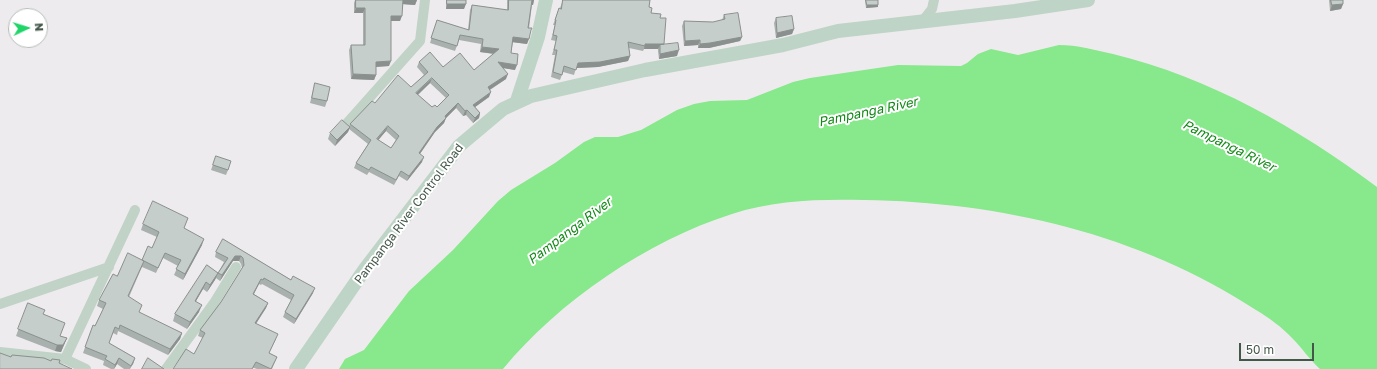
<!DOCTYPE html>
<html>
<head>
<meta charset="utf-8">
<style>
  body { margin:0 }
  #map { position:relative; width:1377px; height:369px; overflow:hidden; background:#eeebee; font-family:"Golos Text",sans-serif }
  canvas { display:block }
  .north { position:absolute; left:8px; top:8px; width:40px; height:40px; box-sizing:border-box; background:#fff; border:1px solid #b4bcb7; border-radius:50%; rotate:86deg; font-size:11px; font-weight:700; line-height:16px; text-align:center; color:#44584a }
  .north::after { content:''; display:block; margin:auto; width:14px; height:18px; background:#1fd468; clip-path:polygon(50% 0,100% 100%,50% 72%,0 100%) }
  .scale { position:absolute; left:1239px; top:343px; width:75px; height:18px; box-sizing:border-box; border:2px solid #44584a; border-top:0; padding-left:5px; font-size:12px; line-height:14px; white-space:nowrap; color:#44584a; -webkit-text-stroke:3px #fff; paint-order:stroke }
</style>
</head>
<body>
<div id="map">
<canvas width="1377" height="369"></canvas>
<div class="north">N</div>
<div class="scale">50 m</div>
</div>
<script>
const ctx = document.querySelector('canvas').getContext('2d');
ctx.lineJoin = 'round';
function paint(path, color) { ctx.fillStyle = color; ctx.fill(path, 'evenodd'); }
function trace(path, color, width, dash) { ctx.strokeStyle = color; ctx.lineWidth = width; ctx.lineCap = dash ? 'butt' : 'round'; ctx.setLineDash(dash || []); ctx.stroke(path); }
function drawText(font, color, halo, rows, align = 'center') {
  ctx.font = font + ' "Golos Text",sans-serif'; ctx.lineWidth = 4; ctx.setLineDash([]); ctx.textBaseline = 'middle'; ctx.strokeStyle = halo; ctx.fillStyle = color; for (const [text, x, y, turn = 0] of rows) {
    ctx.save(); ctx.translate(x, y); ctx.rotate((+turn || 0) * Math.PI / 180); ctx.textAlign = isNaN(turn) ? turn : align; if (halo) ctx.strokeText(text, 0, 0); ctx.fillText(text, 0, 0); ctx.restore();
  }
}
paint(new Path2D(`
  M1059 45C1077 45 1095 50 1113 54 1209 77 1298 128 1377 187V369H1320C1310 360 1302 348 1292 338 1283 328 1268 317 1256 310 1140 234 1001 202 864 200 820 199 774 200 732 214 647 241 559 301 503 369H339L345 359 364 350 409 291 453 250 498 201 511 190 555 163 584 142 595 137H618L641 130 677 110 694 104 710 101 747 100 793 82 810 78 898 65 961 66 967 63 978 54 991 49 1018 55Z`), '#87e88c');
trace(new Path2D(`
  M921 23 932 9 934 0
  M347 123 420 41 425 0
  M0 304 109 267
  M0 352 65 359 86 369
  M65 359 135 210
  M166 369 214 303 236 267`), '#c1d2c7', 10);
trace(new Path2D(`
  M517 101 538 37 546 0
  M296 369 365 269 459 146 503 109 531 96 645 70 783 45 838 31 1015 11 1088 0`), '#bed4c6', 14);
paint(new Path2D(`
  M355 0H417L415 5 403 4 400 21H391L389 66 376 67V75L374 80 351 79 349 50 351 45H363V13H354V3Z
  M446 0H466L464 9H446Z
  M507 0H534L533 5H532L527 44 513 42 511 53 515 70 503 68 506 79 490 90 489 97 475 107 480 113 479 118 473 123 466 115 463 116 456 108 446 118 444 123 435 132 420 154 422 162 407 181 399 176 394 185 369 172 367 175 354 168 356 163 368 144 349 129 348 132 335 146 328 139 330 133 349 127 350 124 375 103 411 87 424 75 417 67 419 62 443 67 474 70 493 54 480 52 481 44 459 40 455 51 430 43 437 20 468 30 470 10 472 5 507 10ZM430 83 446 98 437 107H432L418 95ZM386 131 396 140 391 148 378 140Z
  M563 0H650L649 7 651 13 660 18 663 45 677 56 659 59 658 51V49H644L643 51 629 48 630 56 628 61 598 67 576 68 574 75 563 72 560 80 551 77 555 55H552L556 41 551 40 555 25H553L559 8H560Z
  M865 0H878V7L866 8Z
  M1329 0H1343V4L1341 9 1330 11Z
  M724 15 742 37 740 41 709 48H698V45L684 46 682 26 684 21 713 22 722 20Z
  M776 18 794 29 792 34 776 38 774 23Z
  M315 83 327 101 325 107 310 103Z
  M216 156 228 170 226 175 211 170Z
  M188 218 184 228 202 245 183 280 174 275 178 266 163 258 156 273 142 267 129 297 139 313 182 333 180 339 168 355 118 331 117 335 113 333 109 343 135 358 133 364 130 369H124L117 364 114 369H111L103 365 104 361 83 353 93 325 95 326 103 309 97 306 99 300 117 276 142 260 152 248 157 237 141 230 143 224Z
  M223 239 313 293 294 324 283 317 285 312 291 300 262 284 261 285 259 284 254 294 268 303 266 308 256 324 276 339 269 353 277 357 272 369H257L254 368 194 354 203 338 198 336 200 330 221 302 242 268 241 264 239 261H233L220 281 216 278 207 292 203 289 196 301 199 312 187 329 173 321 175 314 207 265 218 273 224 262 215 257 216 252Z
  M28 303 43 314 60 336 67 338 61 352 55 351 16 336Z`), '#a9b1ae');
paint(new Path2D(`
  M402 0H417L415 5 401 4Z
  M532 0H534L533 5H531Z
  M447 4H466L464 9H446Z
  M1343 4 1341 9 1330 11 1332 5Z
  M867 5H878V7L866 8Z
  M356 8H365L363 13H354Z
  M391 16H402L400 21H389Z
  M794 29 792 34 776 38 777 33Z
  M513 37 529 39 527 44 511 42Z
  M742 37 740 41 709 48H698L700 44Z
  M700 40 698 45 684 46 685 41Z
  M645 44H664L662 49 660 45 658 49H644Z
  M482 47 499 49 497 54 480 52Z
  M679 50 677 56 659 59 660 54Z
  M630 56 628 61 598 67 576 68 578 63Z
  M391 61 389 66 374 67 376 62Z
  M498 62 517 65 515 70 497 67Z
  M353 74 376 75 374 80 351 79Z
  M508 74 506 79 486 92 488 87Z
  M432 78 430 83 414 98 416 93Z
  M491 92 489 97 471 110 473 105Z
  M458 103 456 108 446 118 444 123 435 132 417 158 419 153 437 127 445 116Z
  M467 110 466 115 463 116 465 111Z
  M480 113 479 118 473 123 475 118Z
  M388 126 386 131 375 144 377 139Z
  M350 127 348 132 335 146 337 140Z
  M424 157 422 162 407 181 409 176Z
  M204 239 202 245 183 280 185 274Z
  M235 256H241L239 261H233L220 281 222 275Z
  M218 273 215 280 207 292 210 285Z
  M261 279 259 284 251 299 253 294Z
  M206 282 203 289 192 308 195 301Z
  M315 288 313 293 294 324 296 319Z
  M268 303 266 308 253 328 255 323Z
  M202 305 199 312 187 329 190 322Z
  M182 333 180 339 168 355 170 349Z
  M67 338 61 352 55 351 57 345Z
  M119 358 117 364 114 369 115 365Z
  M135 358 133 364 129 369 131 366Z`), '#8a908d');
const building = new Path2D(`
  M356 0H403L402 16H391V61L376 62V75L353 74 351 45H365V8H356Z
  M447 0H466V4H447Z
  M509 0H534H532L528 28H532L531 30 529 39 513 37 511 53 518 54 517 65 498 62 508 74 488 87 491 92 473 105 480 113 475 118 467 110 465 111 458 103 445 116 446 118 437 127 419 153 424 157 409 176 401 171 396 180 371 167 369 170 356 163 371 140 350 124 372 101 375 103 398 75 411 87 428 72 419 62 430 52 443 67 460 53 474 70 499 49 482 47 483 39 460 35 457 46 431 38 437 20 469 30 472 5 508 10ZM432 78 449 95 437 107 435 105 432 107 416 93ZM388 126 399 136 391 148 377 139Z
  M563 0H650L649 7 652 8 651 13 661 14 660 18H666L664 44H645V46L628 42 630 56 600 62 578 63 576 70 564 66 562 75 553 72 557 50H554L557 36 553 35 556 20H555L559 8 561 9Z
  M866 0H878V5H867Z
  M1331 0H1343V4L1332 5Z
  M738 13 742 37 710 43 700 44V40L685 41 684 21 713 22 725 19 724 15Z
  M792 16 794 29 777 33 776 18Z
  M678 43 679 50 660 54V45Z
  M315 83 330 87 327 101 312 98Z
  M342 120 350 127 337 140 330 133Z
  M216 156 231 161 228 170 213 165Z
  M153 201 188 218 184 228 204 239 185 274 176 269 181 260 165 253 158 268 142 260 148 246 152 248 159 232 143 224Z
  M223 239 291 280 293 276 315 288 296 319 285 312 294 295 264 278 263 280 261 279 253 294 268 303 255 323 278 334 269 353 277 357 271 369 256 362 252 369H173L186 349 194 354 205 333 200 330 221 302 244 265 243 258 241 256H235L222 275 218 273 228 258 216 252Z
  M128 253 144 261 128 296 142 305 139 312 182 333 170 349 120 325 119 329 115 327 109 343 135 358 131 366 119 358 115 365 105 359 107 356 85 347 93 325 95 326 106 303 99 300 113 274 117 276Z
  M207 265 218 273 210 285 206 282 195 301 202 305 190 322 175 314Z
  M28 303 45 310 43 314 65 323 60 336 67 338 63 345H57L18 329Z
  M0 353 11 357 12 355 44 358 51 361 52 359 60 360 59 363 72 369H0Z
  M148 358 164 369H142Z`);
paint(building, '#c5ceca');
trace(building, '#8a908d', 1);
drawText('12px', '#44584a', '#fff', [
  ["Pampanga River Control Road",409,214,-53]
]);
drawText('italic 13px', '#118917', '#fff', [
  ["Pampanga River",868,112,-12],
  ["Pampanga River",1229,146,26],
  ["Pampanga River",570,231,-37]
]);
</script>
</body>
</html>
